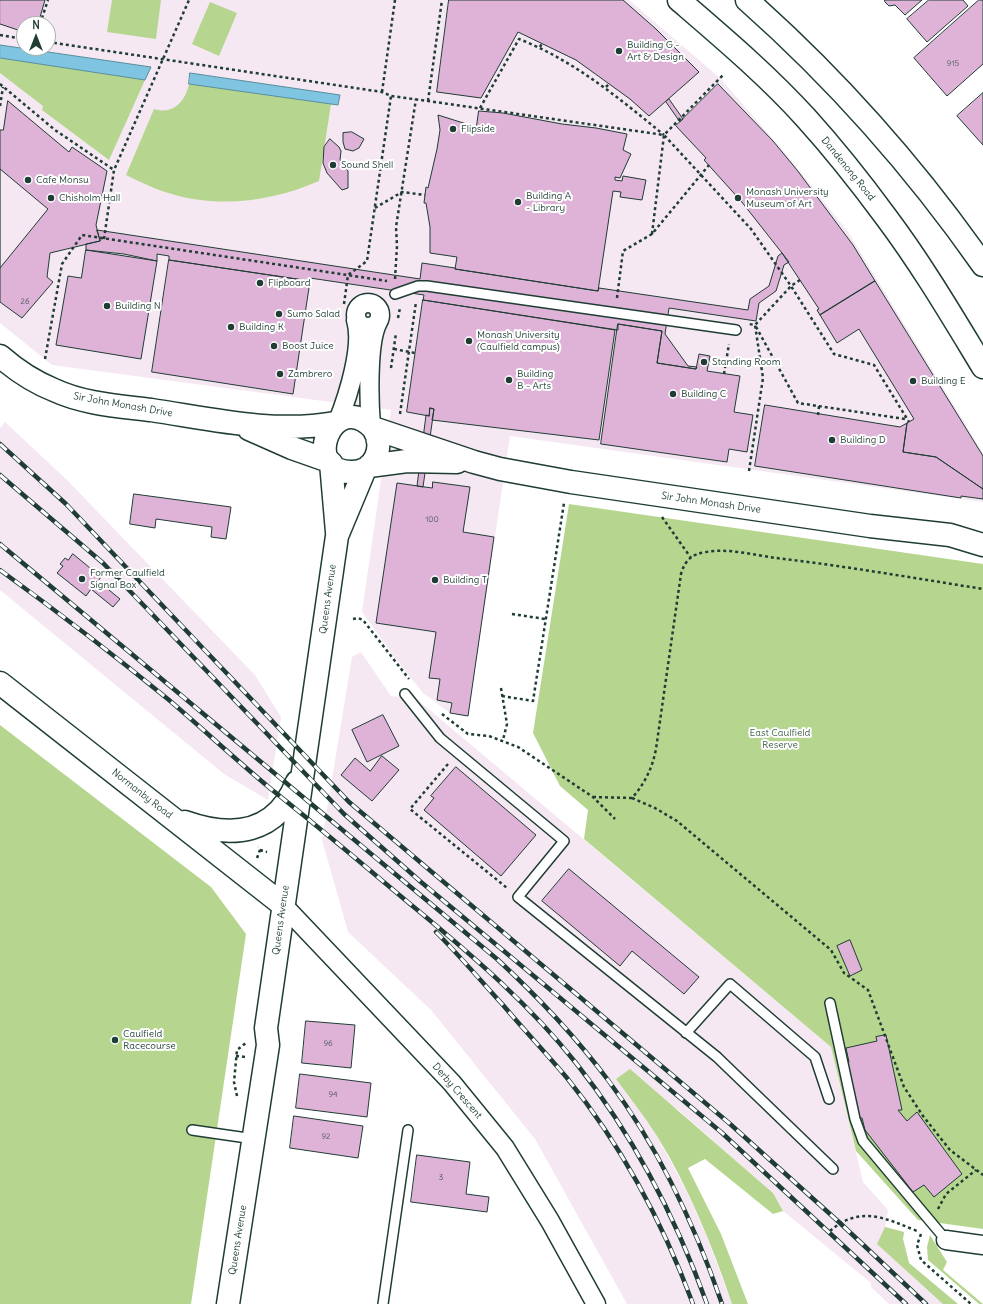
<!DOCTYPE html>
<html>
<head>
<meta charset="utf-8">
<style>
  body { margin:0 }
  #map { position:relative; width:983px; height:1304px; overflow:hidden; background:#fff; font-family:Delius,sans-serif }
  canvas { display:block }
  .north { position:absolute; left:16px; top:16px; width:40px; height:40px; box-sizing:border-box; background:#fff; border:1px solid #a5b1ae; border-radius:50%; rotate:0deg; font-size:11px; font-weight:700; line-height:16px; text-align:center; color:#1f3d34 }
  .north::after { content:''; display:block; margin:auto; width:14px; height:18px; background:#1f3d34; clip-path:polygon(50% 0,100% 100%,50% 72%,0 100%) }
</style>
</head>
<body>
<div id="map">
<canvas width="983" height="1304"></canvas>
<div class="north">N</div>
</div>
<script>
const ctx = document.querySelector('canvas').getContext('2d');
ctx.lineJoin = 'round';
function paint(path, color) { ctx.fillStyle = color; ctx.fill(path, 'evenodd'); }
function trace(path, color, width, dash) { ctx.strokeStyle = color; ctx.lineWidth = width; ctx.lineCap = dash ? 'butt' : 'round'; ctx.setLineDash(dash || []); ctx.stroke(path); }
function drawText(font, color, halo, rows, align = 'center') {
  ctx.font = font + ' Delius,sans-serif'; ctx.lineWidth = 4; ctx.setLineDash([]); ctx.textBaseline = 'middle'; ctx.strokeStyle = halo; ctx.fillStyle = color; for (const [text, x, y, turn = 0] of rows) {
    ctx.save(); ctx.translate(x, y); ctx.rotate((+turn || 0) * Math.PI / 180); ctx.textAlign = isNaN(turn) ? turn : align; if (halo) ctx.strokeText(text, 0, 0); ctx.fillText(text, 0, 0); ctx.restore();
  }
}
paint(new Path2D(`
  M0 0H629L720 78 786 154 848 232 983 453V502L510 436 468 716 450 713 423 693 395 658 362 612 391 410 52 365 0 323ZM24 24H48V48H24Z
  M5 422 67 480 255 675 281 717 268 800 224 774 0 590V428Z
  M361 652 391 696 401 697 410 690 419 701 831 1047 863 1182 888 1210 885 1227 904 1232 903 1239 909 1263 958 1304H889L871 1287V1283L783 1211 773 1193 676 1108 657 1136 688 1194 707 1237 732 1304H627L535 1139 431 1010 348 932 322 840 352 657Z`), '#f5e8f3');
paint(new Path2D(`
  M112 0H161L156 39 107 32Z
  M210 2 237 13 219 56 192 44Z
  M0 58 145 80 109 160 42 110 43 106 0 73Z
  M189 84 331 104 319 181C271 202 216 209 165 192 152 188 139 181 126 175L154 109C173 115 185 102 189 84Z
  M569 504 983 564V1229L918 1220 856 1151 831 1047 584 839 588 810 560 786 533 733Z
  M0 725 211 887 246 934 191 1304H0Z
  M630 1069 773 1193 783 1211 773 1214 705 1159 688 1168 721 1234 748 1304H732C713 1247 689 1188 657 1136 645 1117 630 1098 616 1079Z
  M885 1227 904 1232 903 1239 909 1263 958 1304H943L877 1244Z
  M930 1235 947 1262 943 1270 983 1304H979L928 1260 927 1247Z`), '#b6d68f');
const water = new Path2D(`
  M0 45 151 67 145 80 0 58Z
  M190 73 340 95 338 105 189 84Z`);
paint(water, '#7fc4e0');
trace(water, '#598e9b', 1);
const building = new Path2D(`
  M0 0H45L38 24H24V32L0 24Z
  M449 0H623L656 29 699 72 649 116 630 99 576 60 518 32 481 98 437 92Z
  M885 0H922L905 15 895 5 889 6 885 2Z
  M929 0H963L968 6 927 42 907 19Z
  M979 0H983V64L947 96 914 58Z
  M718 84 773 141 797 170 853 245 875 281 820 315 817 310 819 309 782 253 741 201 704 160 706 158 676 126Z
  M983 93V145L957 116Z
  M669 99 683 119 680 122 666 102Z
  M8 101 69 152 72 147 107 171 96 225 100 241 50 253 47 277 53 282 22 318 0 302V130H3Z
  M479 111 503 113 562 124 596 128 627 134 623 150 631 154 620 178 615 177V180L622 181 623 176 646 180 642 200 620 197 621 192 613 191 598 291 455 269 457 257 430 253V227L426 203H424L426 187 428 188 437 149 440 130 438 115 476 127Z
  M352 132 364 139 359 148 353 151 345 149 343 142V133Z
  M330 139 339 147 341 151 340 160 348 171V188L342 190 327 173 323 163 324 147Z
  M0 169 48 209 0 268Z
  M97 230 420 279 422 263 455 268V269L598 291 599 288 748 310 750 299 769 286 778 256 782 253 789 262 784 265 776 291 759 303 756 321 669 308 665 334 688 366 697 367 696 369 657 363 662 331 618 324V330L598 327 423 300 424 295 310 278V281L169 260V256L157 254V261L86 250V244L100 241Z
  M86 250 124 254 157 261 141 359 56 345 68 276 81 278Z
  M169 260 310 281 293 394 152 372Z
  M875 281 983 456V489L936 457 903 452 907 423 914 419 859 329 837 343 820 315Z
  M423 300 615 330 599 440 432 420 434 409 430 408 429 416 407 412Z
  M618 324 662 331 657 363 696 369 699 354 710 356 707 371 740 376 734 412 753 415 747 452 729 449 727 462 601 444Z
  M765 405 900 427 907 423 903 452 936 457 983 489V499L961 496V498L755 466Z
  M430 408 434 409 423 487 417 486 426 415 429 416Z
  M433 482 470 487 463 532 494 537 468 716 450 713 452 703 437 700 440 679 429 678 436 632 376 623 397 483 432 488Z
  M134 494 231 507 226 539 211 537 212 527 156 519 155 528 130 524Z
  M73 554 101 577 98 581 120 599 113 607 91 589 86 596 57 573 63 566 60 564 65 558 68 560Z
  M383 715 399 746 367 762 352 730Z
  M382 756 399 770 372 801 341 775 355 758 370 771Z
  M456 767 536 835 501 876 424 810 434 798 431 796Z
  M569 869 699 977 684 994 632 951 620 966 542 901Z
  M850 940 862 970 850 976 837 946Z
  M306 1021 355 1025 351 1068 302 1063Z
  M886 1035 902 1110H898L907 1121 917 1112 962 1174 934 1197 924 1185 913 1192 865 1130 862 1118H860L847 1062H849L846 1048 877 1041 876 1037Z
  M300 1074 371 1083 367 1117 296 1108Z
  M294 1116 363 1126 358 1158 290 1148Z
  M417 1155 470 1162 466 1194 489 1197 487 1212 411 1202Z`);
paint(building, '#dfb3d8');
trace(building, '#1f3d34', 1);
const service = new Path2D(`
  M395 294 418 286H427L736 330
  M405 694 440 738 564 841 518 897 717 1057 833 1169
  M830 1003 855 1119 863 1141 946 1240
  M686 1033 730 984 815 1057 829 1099
  M192 1130 254 1139
  M383 1304 408 1130`);
const minor = new Path2D(`
  M356 315a12 12 0 1 1 24 0a12 12 0 1 1-24 0Z
  M338 421C348 396 364 346 356 320
  M371 426C369 402 367 342 378 322
  M283 905 452 1083 505 1148 550 1221 596 1304
  M946 1240 983 1245`);
const tertiary = new Path2D(`
  M0 356C16 370 34 382 54 390 84 404 119 406 151 410 211 419 274 434 335 423
  M373 428C385 446 376 472 352 472 299 473 333 387 373 428L474 462 500 469 571 482 870 526 950 535 983 545
  M249 429 292 448 329 461
  M331 463 337 532
  M369 466 407 461 457 462
  M0 683 283 905
  M185 822C233 839 277 834 297 782
  M228 1304 268 1045 266 1028 337 536 365 469`);
const trunk = new Path2D(`
  M679 0C722 37 767 75 806 118 834 149 861 183 886 217 922 265 952 316 983 367
  M747 0C835 78 915 168 983 265`);
trace(service, '#1f3d34', 12);
trace(minor, '#1f3d34', 21);
trace(tertiary, '#1f3d34', 25);
trace(trunk, '#1f3d34', 25);
trace(new Path2D(`
  M40 24 48 0
  M0 35 24 39
  M48 42 382 92 391 96 428 101 664 135 751 229 791 286 834 354 874 365 909 422
  M540 47 542 43
  M0 84 55 130 114 170
  M606 87 609 84
  M382 92 395 0
  M428 101 442 0
  M0 106 3 87
  M480 108 519 39C573 60 619 98 664 135
  M375 208 402 192 425 195
  M652 234 664 135 723 75
  M104 239 114 170 189 0
  M395 279 397 246 396 227 416 99
  M800 280 791 286 755 325 798 403 905 419
  M617 298 623 251 652 234 709 165
  M344 304 348 275 367 261 391 96
  M398 318 400 308
  M394 349 415 353
  M45 359 62 264 82 235 387 281
  M391 368 396 333
  M724 374 729 344
  M400 414 416 302
  M818 415 819 406
  M749 471 763 378 755 325 749 324
  M662 517 691 558
  M512 614 545 619
  M353 619 358 618 363 620 409 679
  M501 688 507 724 503 740
  M502 696 533 701 564 503
  M442 714 468 734 489 736 518 747 593 797 615 819
  M448 764 410 809 507 888
  M593 797 632 798C645 783 652 769 656 749L681 574C685 560 692 554 706 552 728 548 754 555 776 558 845 566 914 578 983 589
  M632 798 655 808 677 821 831 950 844 973 868 990 904 1087 923 1116 950 1150 983 1175
  M260 850 267 852
  M257 858 260 850 258 847
  M236 1056 246 1057
  M237 1096 234 1082 237 1050 247 1042
  M938 1209 946 1194 976 1170
  M830 1231C860 1205 885 1218 917 1231
  M921 1234 917 1245 921 1260 971 1304`), '#1f3d34', 2.5, [3, 3]);
trace(service, '#fff', 9);
trace(minor, '#fff', 18);
trace(tertiary, '#fff', 22);
trace(trunk, '#fff', 22);
const rail = new Path2D(`
  M0 444 66 504 349 802 729 1123 840 1223 926 1304
  M0 475 103 563 344 814 421 882 721 1132 906 1304
  M0 544 497 959C537 996 575 1036 608 1080 658 1147 695 1225 722 1304
  M0 570C58 612 114 655 169 700 203 729 236 760 271 789 320 828 367 868 415 908 473 956 529 1004 576 1063 633 1135 676 1218 707 1304
  M436 932C459 955 481 981 503 1005 524 1030 546 1053 567 1078 621 1145 663 1223 693 1304`);
trace(rail, '#1f3d34', 4.5);
trace(rail, '#fff', 3, [9]);
for (const [x, y, r, color] of [
  [619,51,4,"#1f3d34"],
  [453,129,4,"#1f3d34"],
  [333,165,4,"#1f3d34"],
  [28,180,4,"#1f3d34"],
  [51,198,4,"#1f3d34"],
  [738,198,4,"#1f3d34"],
  [518,202,4,"#1f3d34"],
  [260,283,4,"#1f3d34"],
  [107,306,4,"#1f3d34"],
  [279,314,4,"#1f3d34"],
  [231,327,4,"#1f3d34"],
  [469,341,4,"#1f3d34"],
  [274,346,4,"#1f3d34"],
  [704,362,4,"#1f3d34"],
  [280,374,4,"#1f3d34"],
  [509,380,4,"#1f3d34"],
  [913,381,4,"#1f3d34"],
  [673,394,4,"#1f3d34"],
  [832,440,4,"#1f3d34"],
  [82,579,4,"#1f3d34"],
  [435,580,4,"#1f3d34"],
  [115,1040,4,"#1f3d34"]
]) { const dot = new Path2D(); dot.arc(x, y, r, 0, 2 * Math.PI); ctx.fillStyle = color; ctx.fill(dot); trace(dot, '#fff', 1.5); }
drawText('8px', '#4f5a5d', null, [
  ["915",953,64],
  ["26",25,302],
  ["100",432,520],
  ["96",328,1044],
  ["94",333,1095],
  ["92",326,1137],
  ["3",441,1178]
]);
drawText('10px', '#1f3d34', '#fff', [
  ["Building G -",627,45],
  ["Art & Design",627,57],
  ["Flipside",461,129],
  ["Sound Shell",341,165],
  ["Cafe Monsu",36,180],
  ["Monash University",746,192],
  ["Museum of Art",746,204],
  ["Building A",526,196],
  ["- Library",526,208],
  ["Chisholm Hall",59,198],
  ["Flipboard",268,283],
  ["Building N",115,306],
  ["Sumo Salad",287,314],
  ["Building K",239,327],
  ["Monash University",477,335],
  ["(Caulfield campus)",477,347],
  ["Boost Juice",282,346],
  ["Standing Room",712,362],
  ["Zambrero",288,374],
  ["Building",517,374],
  ["B - Arts",517,386],
  ["Building E",921,381],
  ["Building C",681,394],
  ["Building D",840,440],
  ["Former Caulfield",90,573],
  ["Signal Box",90,585],
  ["Building T",443,580],
  ["Caulfield",123,1034],
  ["Racecourse",123,1046]
], 'left');
drawText('10px', '#1f3d34', '#fff', [
  ["Dandenong Road",848,169,51],
  ["Sir John Monash Drive",123,405,10],
  ["Sir John Monash Drive",711,503,8],
  ["Queens Avenue",328,599,-82],
  ["Normanby Road",142,794,38],
  ["Queens Avenue",281,920,-82],
  ["Derby Crescent",457,1091,49],
  ["Queens Avenue",238,1240,-81]
]);
drawText('10px', '#45634b', '#fff', [
  ["East Caulfield",780,733],
  ["Reserve",780,745]
]);
</script>
</body>
</html>
